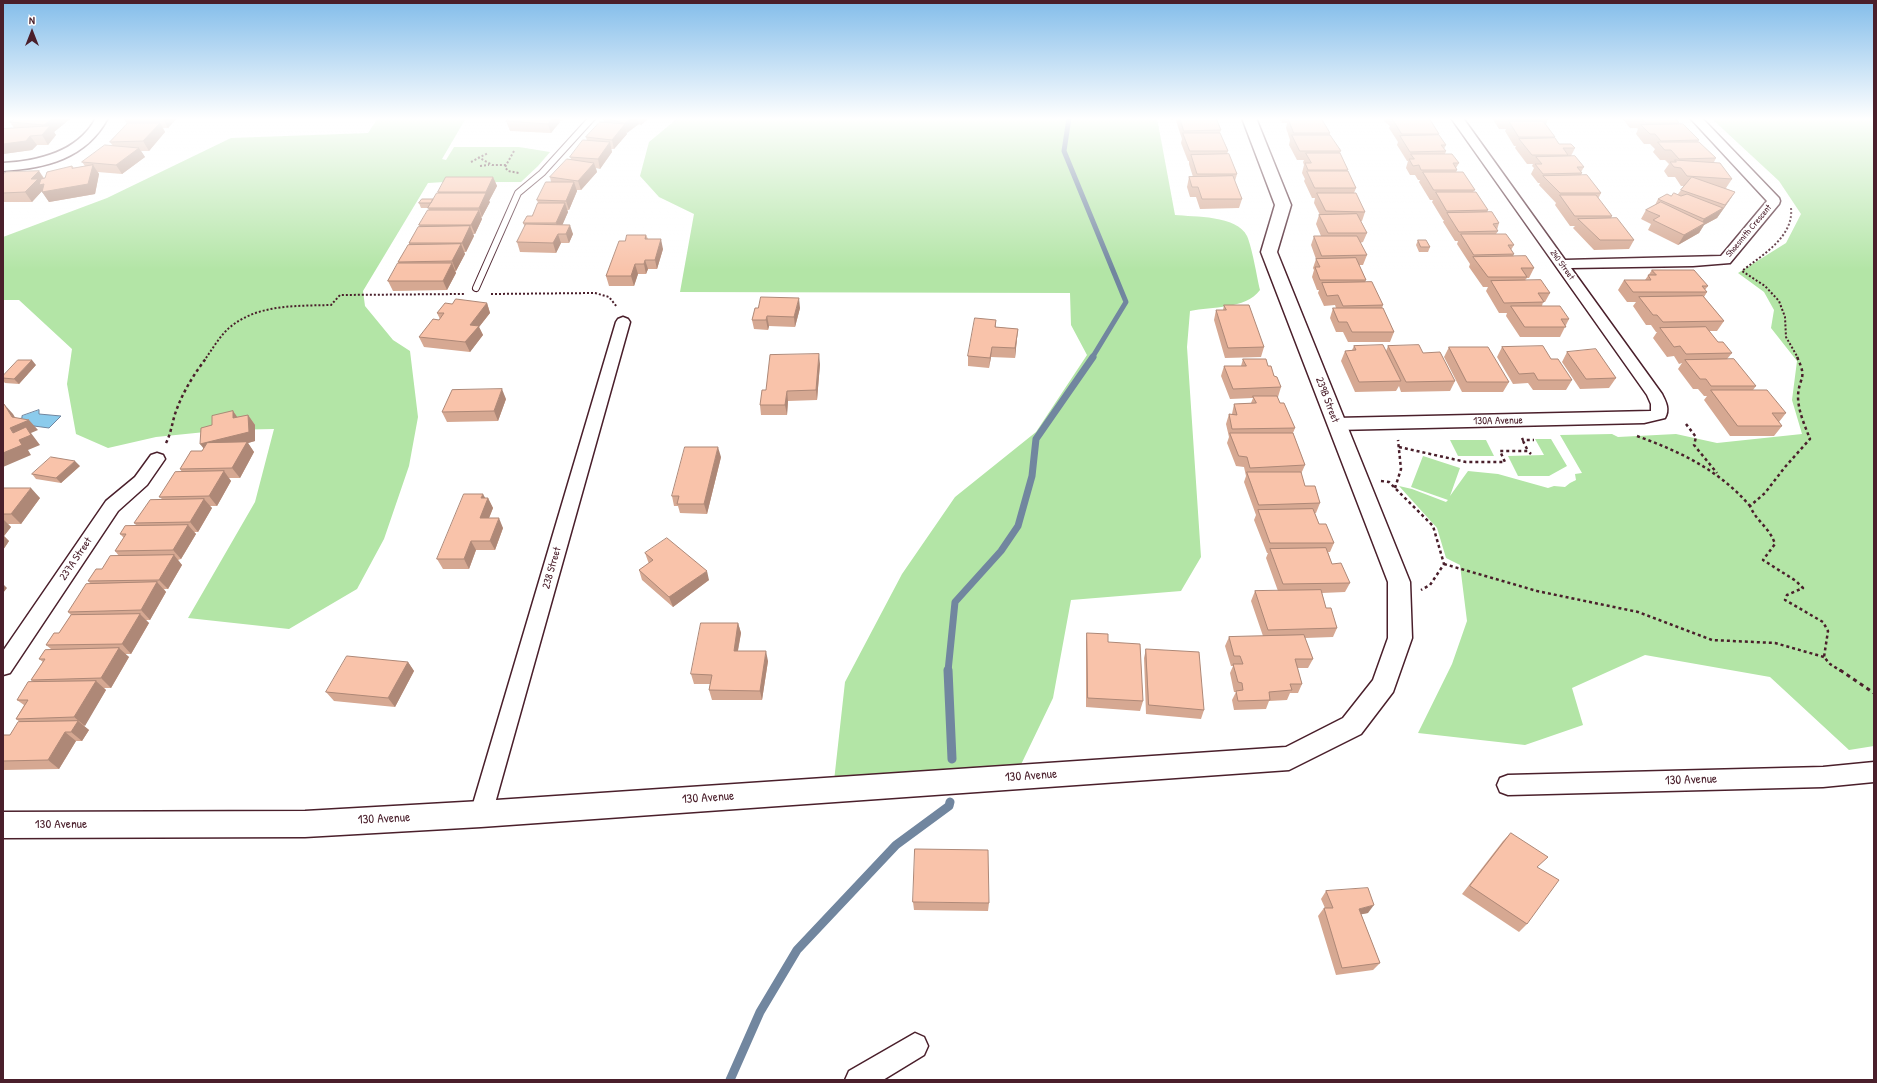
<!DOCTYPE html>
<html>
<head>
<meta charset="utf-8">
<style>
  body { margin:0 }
  #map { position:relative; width:1877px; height:1083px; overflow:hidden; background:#fff; font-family:"Patrick Hand",sans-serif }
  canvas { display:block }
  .frame { position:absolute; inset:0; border:4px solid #4a1f2b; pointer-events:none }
  .north { position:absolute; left:12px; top:12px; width:40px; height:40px; -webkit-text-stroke:3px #fff; paint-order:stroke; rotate:0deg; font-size:11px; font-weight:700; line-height:16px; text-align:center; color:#4a1f2b }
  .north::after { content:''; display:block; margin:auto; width:14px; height:18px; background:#4a1f2b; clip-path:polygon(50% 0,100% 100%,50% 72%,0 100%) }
</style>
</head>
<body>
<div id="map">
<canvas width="1877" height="1083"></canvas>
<div class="frame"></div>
<div class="north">N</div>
</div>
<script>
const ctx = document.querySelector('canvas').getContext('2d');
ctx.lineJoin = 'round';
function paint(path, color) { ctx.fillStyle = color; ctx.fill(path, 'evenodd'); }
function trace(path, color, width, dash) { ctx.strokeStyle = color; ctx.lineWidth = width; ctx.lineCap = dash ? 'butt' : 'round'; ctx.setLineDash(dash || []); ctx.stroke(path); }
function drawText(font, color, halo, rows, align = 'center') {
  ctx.font = font + ' "Patrick Hand",sans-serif'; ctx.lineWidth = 3.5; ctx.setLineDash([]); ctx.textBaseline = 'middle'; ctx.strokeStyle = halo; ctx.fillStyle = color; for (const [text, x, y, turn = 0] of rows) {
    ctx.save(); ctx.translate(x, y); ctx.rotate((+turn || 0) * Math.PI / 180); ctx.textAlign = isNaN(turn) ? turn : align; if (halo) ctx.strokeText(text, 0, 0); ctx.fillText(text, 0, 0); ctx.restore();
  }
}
paint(new Path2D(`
  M378 118H466L442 159 446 160 454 147H519L550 152 538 166 521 182H496L477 180 428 183 363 291 365 306 393 340 410 351 418 417 409 466 384 539 357 589 289 629 188 618 255 502 274 429 225 430 156 437 108 448 76 434 67 384 72 349 19 300H3V237L107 198 231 138 368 133Z
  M678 118H1157L1175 215C1194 217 1237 215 1247 236 1252 247 1257 277 1260 290 1245 310 1212 306 1190 311L1187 347 1201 557 1181 591 1071 600 1053 698 1015 777 833 790 845 682 902 574 955 497 1036 432 1087 355 1071 325 1070 293 680 292 694 214 659 197 640 176 649 142Z
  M1711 118H1874V746L1849 750 1770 677 1645 655 1572 688 1583 725 1525 745 1418 733 1452 664 1467 621 1460 565 1446 558 1437 528 1399 486 1412 489 1446 502 1448 500 1411 487 1423 456 1460 468 1450 496 1468 471 1498 474 1548 488 1554 486 1565 487 1570 483 1576 480 1575 474 1582 473 1560 435 1612 434 1618 437 1676 434 1717 443 1802 434 1792 400 1797 361 1771 328 1774 310 1764 292 1738 273 1786 243 1801 214 1779 181Z
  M1535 439H1551L1567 466 1549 476H1518L1508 456 1544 455Z
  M1450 440H1486L1494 456H1458Z`), '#b3e5a6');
const water = new Path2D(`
  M39 410V414L61 416 49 428 19 424 18 419 22 418V416Z`);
paint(water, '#8bcbec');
trace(water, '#71869f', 1);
trace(new Path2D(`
  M1069 118 1064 151 1126 302 1092 358`), '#71869f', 5);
trace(new Path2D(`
  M948 671 955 602 1001 551 1018 526 1032 476 1036 439 1093 357`), '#71869f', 7);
trace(new Path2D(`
  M948 670 952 759
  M730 1080 760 1012 797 950 896 845 949 806 950 802`), '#71869f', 9);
const lane = new Path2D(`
  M476 288 518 193 542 173 592 118`);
const street = new Path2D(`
  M96 118H108C86 159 46 168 3 171V163C39 161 78 152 96 118Z
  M1451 118H1463L1565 260 1721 256 1767 201 1690 118H1702L1779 198 1780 201 1779 204 1730 263 1693 266 1571 268 1662 394C1666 402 1670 409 1665 418L1644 423 1336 430 1330 428 1328 424 1330 420 1336 418 1651 411V404L1647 395Z
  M623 317 628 319 630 322 492 814 489 821 481 824 473 821 470 814 616 322 618 319Z
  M157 453 163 455 165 459 147 485 118 511 10 673 3 675V651L106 501 135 477 151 455Z
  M1874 762V782L1823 787 1508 795 1500 792 1497 785 1500 778 1508 775 1823 767Z
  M915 1033 924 1037 928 1046 924 1055 883 1080H845L849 1071Z`);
const secondary = new Path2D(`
  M1242 118H1256L1291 205 1277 252 1410 582 1412 638 1393 692 1361 734 1289 770 481 827 305 837 3 838V812L305 811 481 801 1286 747 1343 718 1373 680 1388 638V582L1261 252 1275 205Z`);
trace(lane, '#4a1f2b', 8);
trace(street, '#4a1f2b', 3);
trace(secondary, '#4a1f2b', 3);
trace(new Path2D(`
  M514 151 505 167 508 171 519 173
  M478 157 492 165H506
  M471 162 488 153
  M480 166 489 165
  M1791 208C1794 237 1762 255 1742 271L1765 286 1779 301 1785 317 1786 337 1798 358
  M491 294 595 293 609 297 617 307
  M206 358C213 348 220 336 229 328 257 304 296 306 331 305L340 295 464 294`), '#4a1f2b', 2, [2, 2]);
trace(new Path2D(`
  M1797 357C1808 380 1799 376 1798 396 1798 411 1805 426 1810 439L1785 467 1765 493 1750 506C1756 521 1770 528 1775 544L1763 560 1796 581 1803 588 1787 595 1785 600 1823 622 1828 631 1824 657 1830 664 1841 671
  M1686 424 1696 437 1694 445 1717 473
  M1637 436C1681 452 1719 470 1750 506
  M1522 438 1523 440H1534
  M1523 441 1528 451
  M166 443C171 433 172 424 175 414 182 393 194 374 207 357
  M1399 447 1466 462H1505L1500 451H1528L1531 454
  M1381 481 1389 482 1433 526 1444 564 1430 585 1421 590
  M1395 488 1401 469 1398 440
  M1444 564 1537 591 1638 612 1712 640 1775 643 1824 657`), '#4a1f2b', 2.5, [3, 3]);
trace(new Path2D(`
  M1840 670 1874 693`), '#4a1f2b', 3, [4, 4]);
trace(lane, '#fff', 6);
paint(street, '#fff');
paint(secondary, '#fff');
paint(new Path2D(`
  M13 118H70V119L54 132 56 135 48 145H37L32 150 3 154V129L14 128 10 122 14 120Z
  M126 118H177L168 128H163L165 132 149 151H141L145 157 122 174 98 172 99 174 95 194 49 202 42 191 32 202H3V174L39 171 44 178 72 166 74 168 85 166 82 162 113 146 110 142 127 124 124 119Z
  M509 118H564L562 121H560V122L551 133 510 131 506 121Z
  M603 118H647V120L641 125 639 124 626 132 627 134 614 149H611L612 152 600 169 596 168 597 172 581 190H577V191L569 210H567L568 212 562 225 573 234 569 243H561L556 253 520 252 517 242 525 227 523 223 532 216 538 203 537 200 551 182 550 177 571 159 570 157 587 141 586 137 604 122Z
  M1171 118H1216L1221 130 1220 133 1228 151 1227 154 1237 174 1235 181 1242 199 1239 208 1200 209 1196 197H1190L1187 187 1189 177H1193L1189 164V161H1188L1181 143 1182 139 1176 121V119L1171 120Z
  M1279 118H1321L1330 133V135L1341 151 1340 153 1348 170 1347 171 1356 188 1354 193 1365 212 1362 221H1361L1367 233 1363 242 1360 243 1367 255 1363 265H1359L1366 280 1365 282 1383 305 1382 308 1394 332 1390 342H1348L1343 332H1336L1330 318 1333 308H1336L1335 305 1324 306 1318 293 1319 290H1317L1312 277 1314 270 1313 268 1316 259 1311 245 1314 236H1321L1316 224 1319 215H1320L1314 203 1315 198H1312L1304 181 1305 179 1302 173 1304 165 1303 162 1304 160H1297L1289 145 1290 140 1286 128 1287 123H1282Z
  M1383 118H1429L1439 134 1438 135 1446 145 1444 149 1446 151 1445 154 1459 163 1456 168 1457 170 1456 172 1475 190 1473 192 1488 210 1487 212 1499 223 1497 230 1498 231 1496 234 1514 245 1511 250 1514 254 1513 256 1534 268 1529 278H1527L1525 280 1550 293 1545 302H1543L1542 306 1569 319 1560 337H1520L1506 316 1507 313H1499L1486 291 1488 287H1483L1469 267 1470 264 1457 244 1458 241H1455L1443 222 1444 220H1443L1432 202 1433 200H1430L1419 182 1420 180H1418L1415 175H1410L1406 168 1408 161H1407L1397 145 1398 142 1389 128 1390 126 1385 122Z
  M1492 118H1547L1548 119 1546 124 1555 137V138L1559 144 1575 148 1571 156 1584 167 1581 172 1582 173 1581 175 1601 193 1598 199 1612 216 1611 218 1634 240 1629 249 1594 250 1573 228 1575 226H1570L1555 205 1556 203 1539 185 1540 183H1538L1531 174 1534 168 1532 166 1533 164H1527L1515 148 1516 146H1514L1505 131 1506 129H1499Z
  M1622 118H1675L1679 123 1678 124 1699 140 1698 142 1716 158 1714 162 1732 179 1726 188H1725L1735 192 1729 201 1717 218 1704 225 1699 233 1678 245 1648 230 1651 224 1641 219 1646 210 1655 205 1658 199 1671 196 1678 194 1684 186H1681L1675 177H1668L1664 171 1669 164 1665 160H1660L1653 152 1655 149 1650 144H1644L1636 134 1638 129 1637 128H1630Z
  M493 177 497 186 489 201 490 202 482 217H481L482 219 475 234H473L474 236 466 252H464L465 254 456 271H455L456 273 447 290 393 291 388 281 399 263 398 262 409 245V243L420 227 419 225 429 210 428 208H429H421L419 203 433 199 438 193V192Z
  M646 235 648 239 663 249 657 269H648L646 274H638L634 286H609L606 276 625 241Z
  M1418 240 1430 247 1428 252H1419L1416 245Z
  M1652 270 1708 286 1705 290 1707 292 1704 297 1724 321 1717 331H1709L1718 342 1732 353 1727 359 1756 386 1753 390 1786 413 1779 422 1782 426 1774 436H1730L1704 400 1707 396H1704L1698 389H1693L1678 369 1682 363 1679 364 1674 356 1667 357 1653 338 1657 332H1656L1651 325H1646L1633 306 1636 302H1627L1618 290 1624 280H1645Z
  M487 303 490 313 479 327 483 335 470 352 424 347 419 337 440 319 437 313 452 304Z
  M1224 305 1264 347 1261 357 1225 358 1214 320 1216 310H1223Z
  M800 308 795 327 769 326 768 330 754 329 752 320Z
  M996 320V327L1018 329 1015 358 991 357 989 368 968 366V356Z
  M1354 346 1386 351 1388 346 1423 353 1455 381 1450 391 1401 392 1399 386 1396 391 1355 392 1341 361 1345 351 1352 350Z
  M1449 347 1509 382 1503 392H1462L1444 357Z
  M1502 347 1551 359 1572 380 1566 390H1533L1528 383 1513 384 1497 357Z
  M1567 352 1616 378 1609 388 1580 389 1562 362Z
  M1243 359 1268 366 1274 376 1281 387 1278 397H1277L1280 403 1295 428 1293 433 1305 465 1301 474 1305 486 1320 503 1316 513H1315L1319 524 1334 543 1330 552H1328L1332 564 1350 583 1345 592 1322 593 1326 608 1337 628 1333 637 1305 638 1313 659 1308 668H1297L1302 684 1298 693H1290L1287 700 1269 701 1266 709 1234 710 1232 700 1236 692H1234L1230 673 1233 666H1231L1225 646 1229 637 1263 636 1251 601 1255 591H1278L1266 558 1268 553H1267L1254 520 1256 515 1244 482 1246 476 1244 467 1236 466 1227 443 1229 437 1226 424 1229 414H1232L1234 404 1251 403 1253 398 1230 399 1221 376 1224 366H1241Z
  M820 364 817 400 788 401 787 415H761L760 405 766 390Z
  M36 365 19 384 5 383 3 381V378Z
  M506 399 498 421 447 422 442 412Z
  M233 411 237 417 248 415 255 425V441L248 443 254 452 240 478H229L231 481 217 506H209L212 508 198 532H194L196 534 181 559 178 560 182 565 168 589H164L166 592 150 620H146L149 623 131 654H125L129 657 111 688H104L106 690 84 726 89 730 82 741H76L59 769 3 770V735H10L20 722 16 719 24 705 17 700 34 682 31 680 43 662 39 659 51 649 46 645 59 633 71 615 68 612 91 584 88 581 119 556 115 551 124 538 120 534 137 526 134 523 162 499 159 497 182 472 180 469 202 451 204 449 212 425Z
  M721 457 707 514 680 513 678 506H674L672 496Z
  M80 466 61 483 36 479 32 474Z
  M3 488 40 498 21 524H8L11 527 4 536 9 541 3 550Z
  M485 498H488L493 508 489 518 503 528 495 550H476L469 569H443L437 559Z
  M645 553 709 580 673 607 642 580 639 570 649 564Z
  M738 623 741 633 738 651 768 661 762 700H712L709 690 710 684H694L691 674Z
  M1087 633 1108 642 1143 701 1140 711 1086 707V642Z
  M1146 649 1204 710 1201 719 1146 714 1144 658Z
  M408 662 414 671 395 707 334 701 326 692Z
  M1511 833 1537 867 1527 924 1519 932 1462 894 1503 841Z
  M1326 891 1368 913 1361 914 1380 963 1373 970 1336 975 1318 916 1324 908H1325L1321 899Z
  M913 902 989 903 988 911 914 910Z`), '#d6a892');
paint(new Path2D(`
  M53 118H70V119L54 132 56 135 48 145 42 135 46 129 44 125Z
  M163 118H177L168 128 163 119Z
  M553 118H559L560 122 551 133 548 124Z
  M632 118H637L639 124 627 133 625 123Z
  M639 118H647V120L641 125Z
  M160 123 165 132 149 151 143 141Z
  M625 124 627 134 614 149 612 140Z
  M30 136 37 145 32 150 3 154V144Z
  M610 142 612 152 600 169 598 159Z
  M139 148 145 157 122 174 116 165Z
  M594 163 597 172 581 190 578 181Z
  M93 165 99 174 95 194 49 202 42 192 43 190 32 202 25 192 31 179 39 171 45 181Z
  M493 177 497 186 489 201 490 202 482 217 479 208 486 193V192Z
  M574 182 577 191 569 210 566 201Z
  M1735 192 1729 201 1717 218 1704 225 1699 233 1678 245 1684 235 1699 227 1704 219 1723 208Z
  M565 203 568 212 559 233 556 223Z
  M479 210 482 219 475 234 471 225Z
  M570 225 573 234 569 243 566 234Z
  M470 226 474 236 466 252 462 243Z
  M558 234 561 243 556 253 553 243Z
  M661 239 663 249 657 269 655 260Z
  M461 244 465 254 456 271 452 261Z
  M645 260 648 269 646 274 644 264Z
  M452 263 456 273 447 290 443 281Z
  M635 264 638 274 634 286 631 276Z
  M799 298 800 308 795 327 794 317Z
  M487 303 490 313 479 327 483 335 470 352 465 342 470 325Z
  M767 316 769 326 768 330 766 320Z
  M1018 329 1017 338 1015 358V348Z
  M992 347 991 357 989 368 990 358Z
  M819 354 820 364 817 400 816 390Z
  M32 360 36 365 19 384 14 379Z
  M502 389 506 399 498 421 494 411Z
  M787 391 788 401 787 415 785 405Z
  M4 404 13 414 19 424 29 420 38 430 31 433 40 445 28 450 31 455 3 467V453L13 433 10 428 12 417Z
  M233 411 240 421 233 418Z
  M248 415 255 425V441L248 443 254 452 240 478 232 468 208 454 200 444Z
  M718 447 721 457 707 514 704 504Z
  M75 461 80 466 61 483 56 478Z
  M224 471 231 481 217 506 209 496Z
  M31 488 40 498 21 524 11 514Z
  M483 494 487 501 488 498 493 508 485 528 480 518 481 498Z
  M204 499 212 508 198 532 190 522Z
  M499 518 503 528 495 550 490 541Z
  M3 519 11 527 4 536 9 541 3 550Z
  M188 525 196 534 181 559 173 550Z
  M471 541 476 550 469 569 464 559Z
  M174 555 182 565 168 589 159 580Z
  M707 571 709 580 673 607 669 597Z
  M157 582 166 592 150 620 141 610Z
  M3 584 7 588 3 593Z
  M140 614 149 623 131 654 122 644Z
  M738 623 741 633 736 660 734 651Z
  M119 648 129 657 111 688 101 678Z
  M766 651 768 661 762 700 760 691Z
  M408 662 414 671 395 707 388 698Z
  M96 681 106 690 85 726 74 717Z
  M78 721 89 730 82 741 71 732Z
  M65 732 76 741 59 769 48 760Z
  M1374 905 1368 913 1353 916 1359 909Z`), '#ae8877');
const building = new Path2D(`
  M16 118H53L44 125 10 122Z
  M126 118H163V119H124Z
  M509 118H553L548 124 506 121Z
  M605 118H632L625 123Z
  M1180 118H1216L1221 130 1184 131Z
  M1288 118H1321L1330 133H1294Z
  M1392 118H1429L1439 134H1402Z
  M1502 118H1547L1548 119H1503Z
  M1635 118H1675L1679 123H1646L1642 119H1635Z
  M1509 121H1543L1555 137H1519Z
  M600 122 625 124 612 140 586 137Z
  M128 123H160L143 141 110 142Z
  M1683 124 1699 140 1661 141 1655 134H1650L1641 125Z
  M50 126 42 135 30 136 26 141 3 144V129Z
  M1183 133H1220L1228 151H1190Z
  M1292 135H1330L1341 151H1300Z
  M1439 135 1446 145H1441L1446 151 1410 152 1400 136Z
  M1555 138 1559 144H1571L1575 148H1563L1568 155H1532L1519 139Z
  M583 140 610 142 598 159 570 157Z
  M1658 142H1699L1716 158 1679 159 1671 150H1665Z
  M105 145 139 148 116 165 82 162Z
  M1306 153H1340L1348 170H1308L1305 163H1311Z
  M1229 154 1237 174H1197L1191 155Z
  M1411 154H1452L1459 163H1453L1457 170H1421L1419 165 1413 166 1409 159H1414Z
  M1575 156 1584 167H1577L1582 173 1543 174 1535 164H1542L1536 157Z
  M567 159 594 163 578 181 550 177Z
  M1675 160 1720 163 1732 179 1687 176 1681 168 1674 167 1670 162H1676Z
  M93 165 88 184 42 192 44 184 39 185 41 179 45 178 47 172 72 166V168Z
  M39 171 31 179H38L25 192 3 193V174L6 172Z
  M1307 171H1348L1356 188H1315Z
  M1423 172H1463L1475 190H1434Z
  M1587 175 1601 193H1560L1543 176Z
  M1233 176 1242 199H1202L1198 187H1192L1189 177Z
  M446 177H493L486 192H438Z
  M1692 177 1735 192 1725 205 1681 190Z
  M546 182H574L566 201 537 200Z
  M1436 192H1476L1488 210 1447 211Z
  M437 193H486L479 208H428Z
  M1317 193H1356L1365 212 1326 211Z
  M1674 193 1681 196 1687 194 1723 208 1704 219 1658 199 1667 194 1671 196Z
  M1560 195H1596L1612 216H1575Z
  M422 199H433L431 203H419Z
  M1661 202 1705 223 1684 235 1653 220 1660 216 1646 210Z
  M538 203H565L556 223H523L527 216H532Z
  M428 210H479L471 225H419Z
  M1492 212 1499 223 1493 224 1498 231 1459 232 1447 213Z
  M1357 214 1367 233H1328L1319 215Z
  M1617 218 1634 240H1600L1578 219Z
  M526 224 570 225 566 234H558L553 243 517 242Z
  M470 226 462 243H409L418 227Z
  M1461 234H1506L1514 245H1508L1514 254 1474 255Z
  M627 235H646L645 239H661L655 260H645L644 264H635L631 276H606L619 241H625Z
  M1314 236H1357L1367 255 1322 256Z
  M1418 240H1426L1430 247H1421Z
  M461 244 452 261 398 262 408 245Z
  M1526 256 1534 268H1521L1527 277H1488L1473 257Z
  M1356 258 1366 280H1320L1315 267H1320L1316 259Z
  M398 263H452L443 281H388Z
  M1652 270H1694L1708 286H1702L1707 292H1633L1624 280H1651L1648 275H1656Z
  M1541 280 1550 293H1538L1544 302 1504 303 1491 281Z
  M1372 282 1383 305 1343 306 1338 295 1327 296 1322 283Z
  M1703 296 1724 321 1663 322 1657 315H1653L1639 297Z
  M761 297 799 298 794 317 767 316 766 320H752L755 308H758Z
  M456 299 487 303 470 325 479 326 465 342 419 337 433 319 439 320 444 313H437L445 303 452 304Z
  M1224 305H1249L1264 347 1228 348 1216 310H1226Z
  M1511 306H1560L1569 319H1561L1566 327H1525Z
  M1333 308H1383L1394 332H1352L1347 322H1339Z
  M975 318 996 320 995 327 1018 329 1015 348 992 347 990 358 968 356Z
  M1706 327 1718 342H1723L1732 353 1686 354 1680 346 1674 347 1660 328Z
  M1383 345 1401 381 1359 382 1345 351 1356 350 1354 346Z
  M1419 345 1423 353 1440 352 1455 381 1406 382 1388 346Z
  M1543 346 1551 359H1558L1572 380H1538L1534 373 1519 374 1502 347Z
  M1449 347H1488L1509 382H1467Z
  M1596 349 1616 378 1586 379 1567 352Z
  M819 354 816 390 787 391 785 405H760L762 390H766L770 355Z
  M1243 359H1266L1268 366H1271L1274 376 1277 377 1281 387 1233 389 1224 366H1246Z
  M1734 359 1756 386H1711L1706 379H1700L1685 360Z
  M18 360H32L14 379 3 378V376Z
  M502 389 494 411 442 412 452 390Z
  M1711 390H1767L1786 413H1772L1782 426H1738Z
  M1253 396H1277L1280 403H1284L1295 428 1232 429 1229 414 1237 415 1234 404 1256 403Z
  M3 404H4L12 417 29 420 10 428 13 433 26 427 31 435 19 440 22 445 3 453Z
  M233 411V418L248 415 249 432 200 444 201 428 212 425V416Z
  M1230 433H1293L1305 465 1250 468 1247 457 1239 456Z
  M247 442 232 468 180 469 191 451H202L207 443Z
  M685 447H718L704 504H677L679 496H672Z
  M51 457 75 461 56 478 32 474Z
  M224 471 209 496 159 497 175 472Z
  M1247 472H1301L1305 486H1315L1320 503 1259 505Z
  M3 488H31L11 514H3Z
  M464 494H483L481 498H488L480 518H499L490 541H471L464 559H437Z
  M204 499 190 522 134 523 150 500Z
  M1313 509 1319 524H1326L1334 543H1270L1258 510Z
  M188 525 173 550 115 551 126 534H120L125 526Z
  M667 538 707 571 669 597 639 570 653 560 645 553Z
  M1326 548 1332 564 1341 563 1350 583 1283 584 1270 549Z
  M174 555 159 580 88 581 96 569H102L110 556Z
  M157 582 141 610 68 612 86 584Z
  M1321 590 1326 608H1331L1337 628 1268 630 1255 591Z
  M140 614 122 644 46 645 54 633H59L71 615Z
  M701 623H738L734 651H766L760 691 709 690 712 675 691 674Z
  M1087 633 1108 634V642L1140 644 1143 701 1088 698Z
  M1304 635 1313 659H1295L1302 684H1290L1292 690 1269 692 1270 700 1238 701 1236 691 1243 690 1242 683 1238 682 1233 664H1243L1240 656H1234L1229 637Z
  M119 648 101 678 31 680 45 659H39L45 650Z
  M1146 649 1199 652 1204 710 1149 705Z
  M347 656 408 662 388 698 326 692Z
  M96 681 74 717 16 719 28 700H17L28 682Z
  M78 721 71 732H65L48 760 3 761V735H10L18 722Z
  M1511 833 1548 857 1537 867 1559 880 1527 924 1470 886Z
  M915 849 988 850 989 903 913 902Z
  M1368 888 1374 905 1359 909 1380 963 1342 968 1324 908H1333L1326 891Z`);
paint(building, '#f9c3aa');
trace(building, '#ae8877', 1);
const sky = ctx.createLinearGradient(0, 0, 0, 270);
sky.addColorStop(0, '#83bdea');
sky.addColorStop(0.44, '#fff');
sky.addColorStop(1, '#ffffff00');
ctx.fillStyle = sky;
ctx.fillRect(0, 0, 1877, 270);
drawText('9px', '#4a1f2b', '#fff', [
  ["Shoesmith Crescent",1749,231,-50],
  ["240 Street",1562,265,54]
]);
drawText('11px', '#4a1f2b', '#fff', [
  ["239B Street",1327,400,69],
  ["130A Avenue",1498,421,-1],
  ["237A Street",76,559,-56],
  ["238 Street",552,568,-74]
]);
drawText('13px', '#4a1f2b', '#fff', [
  ["130 Avenue",1031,776,-4],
  ["130 Avenue",1691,780,-2],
  ["130 Avenue",708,798,-4],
  ["130 Avenue",384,819,-3],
  ["130 Avenue",61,825]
]);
</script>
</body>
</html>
